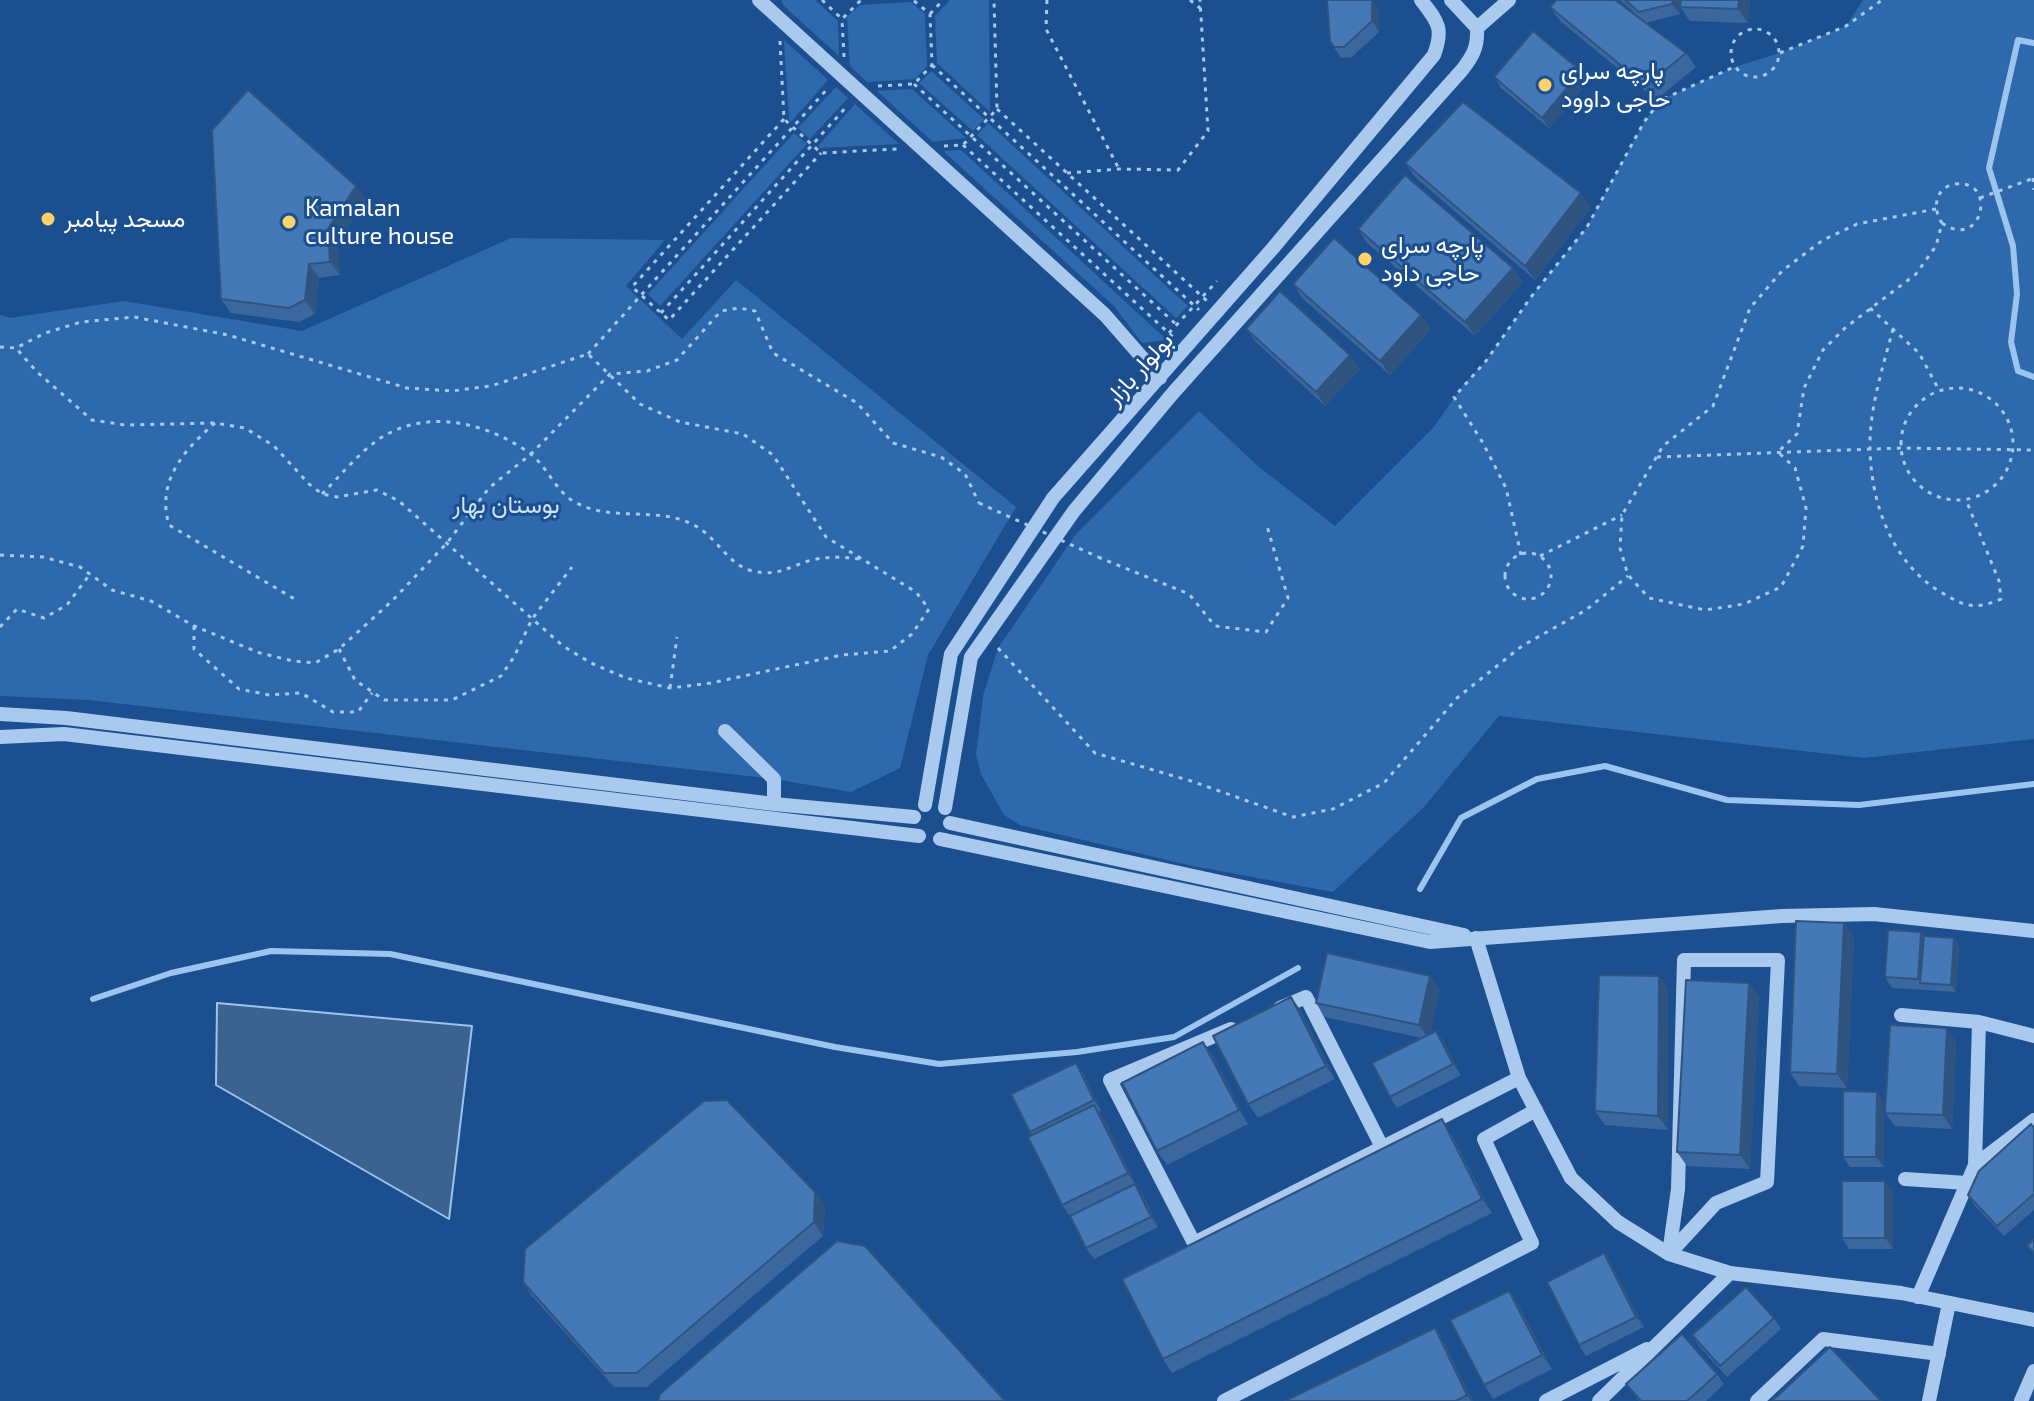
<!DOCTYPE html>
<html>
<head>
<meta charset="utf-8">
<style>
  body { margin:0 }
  canvas { display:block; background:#1b4f8f }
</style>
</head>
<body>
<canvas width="2034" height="1401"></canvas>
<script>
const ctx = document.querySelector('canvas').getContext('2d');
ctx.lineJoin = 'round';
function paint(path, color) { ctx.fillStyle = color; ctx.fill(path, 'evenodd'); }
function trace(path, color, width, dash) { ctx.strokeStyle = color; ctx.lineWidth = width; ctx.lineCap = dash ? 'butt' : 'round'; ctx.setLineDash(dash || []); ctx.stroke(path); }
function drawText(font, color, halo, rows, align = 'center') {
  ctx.font = font + ' "Exo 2",Vazirmatn,sans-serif'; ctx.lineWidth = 6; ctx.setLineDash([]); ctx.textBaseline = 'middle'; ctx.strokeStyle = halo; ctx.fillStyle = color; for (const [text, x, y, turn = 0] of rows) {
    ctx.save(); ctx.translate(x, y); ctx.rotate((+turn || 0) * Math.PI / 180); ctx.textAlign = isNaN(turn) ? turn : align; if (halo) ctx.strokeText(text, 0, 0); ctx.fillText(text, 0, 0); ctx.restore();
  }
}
paint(new Path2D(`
  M782 0H815L838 21 839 56 783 5Z
  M950 0H989L990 112 937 63 935 16Z
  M1863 0H2034V739L1864 758 1499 716 1423 808 1333 892 1188 865 1020 825 1004 815 981 774 976 755 983 696 998 648 1076 534 1199 411 1259 467 1335 526 1433 428 1464 384 1486 361 1531 297 1587 227 1644 122 1661 100 1734 67 1780 53 1846 26Z
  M911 2 925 14 927 66 915 79 867 82 850 66 847 17 860 5Z
  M784 40 828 80 791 122 789 120Z
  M931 71 984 119 973 131 919 83Z
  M836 87 848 98 810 139 798 128Z
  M912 89 966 138 933 142 877 91Z
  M855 104 899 144 820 148 818 146Z
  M988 123 1188 306 1176 318 977 135Z
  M794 133 807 144 660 306 648 294Z
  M961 150 1167 340 1142 343 1114 306 943 151Z
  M511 238 665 240 626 286 682 339 736 280 1016 507 928 655 900 768 851 792 774 779 89 700 0 696V315L10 318 124 301 302 331Z`), '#2e69ad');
const water = new Path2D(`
  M217 1003 472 1026 449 1219 216 1085Z`);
paint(water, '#3c6290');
trace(water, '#9cc4f0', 2);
trace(new Path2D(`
  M2034 43 2018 40 1989 168 2013 246 2017 294 2011 342 2018 371 2034 377
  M1420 889 1461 818 1537 779 1605 766 1727 800 1859 805 2034 784
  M93 999 171 973 271 951 390 954 835 1047 939 1064 1077 1052 1174 1037 1298 968`), '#9cc4f0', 6);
trace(new Path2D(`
  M822 0 842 19
  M1047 0 1046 29 1119 169
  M1190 0 1200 8
  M930 14 943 0
  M1731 53a24 24 0 1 1 48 0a24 24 0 1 1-48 0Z
  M780 41 784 119 821 153 897 149
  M1780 53 1846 26 1882 0
  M844 57 842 19 861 0
  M932 65 1199 310
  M914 84 1179 327
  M878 86 914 84 932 65 930 14 913 0
  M997 109 1207 301
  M784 119 632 287 669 320 821 153
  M963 145 1173 337
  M944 146 963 145 997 109 994 0
  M1067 173 1119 169 1178 170 1208 131 1200 0
  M2033 178 2034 190
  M1980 198 2034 178
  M1936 209 1857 224 1823 240 1782 271 1750 308 1713 406 1663 446 1622 515 1620 548 1628 575 1649 598 1705 610 1744 604 1781 587 1803 546 1806 508 1795 468 1778 452 1797 434 1804 388 1823 350 1845 328 1916 274 1936 246 1942 223C1932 209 1935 187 1955 184 1998 178 1983 252 1942 223
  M1870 308 1919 353 1939 390
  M661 313 848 105
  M1893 329C1883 367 1869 409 1870 449 1871 503 1892 562 1939 591 1964 606 1973 611 2001 599L1999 581 1966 500
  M1169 333 1217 281
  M0 347 16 348 45 333 81 322 134 317 228 335 407 388 452 391 491 386 588 354 640 404 680 422 743 434 773 455 826 537 916 592 929 609 912 634 890 651 842 655 711 683 670 688 626 678 591 663 563 646 399 501 377 490 337 497 322 494 309 484 274 446 245 428 215 423 125 425 92 420 37 372 16 348
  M588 354 829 87
  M1901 444a56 56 0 1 1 112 0a56 56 0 1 1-112 0Z
  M215 423C184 450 156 481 169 525L298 601
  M1657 457 1901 448 2034 450
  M322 494C340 476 358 454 379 439 426 408 485 422 528 452 546 464 554 489 573 501 610 523 656 506 692 524 717 536 728 566 753 571 779 577 789 566 812 560 829 556 843 557 860 559
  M1505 576a23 23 0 1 1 46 0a23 23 0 1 1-46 0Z
  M0 555 43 557 80 567 112 590 151 601 194 626 260 653 293 661 315 663 339 649 392 601 447 543 489 488 531 454 610 374 647 371 677 360 721 311 739 308 755 311 773 353 857 403 893 443 941 457 965 474 979 503
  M1521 555 1506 488 1483 443 1454 397 1486 361 1531 297 1587 227 1644 122 1661 100 1734 67
  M1540 556 1622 515
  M1098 557 1189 594 1215 626 1266 632 1288 598 1267 526
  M194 626V649L239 689 269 695 301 693 333 712H358L372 693
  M0 627 17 609 44 618 67 605 90 574
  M998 648 1095 753 1191 781 1293 817 1333 809 1384 783 1457 698 1522 646 1586 610 1628 576
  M339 649 355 680 384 700H452L501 676 514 657 532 619 572 567
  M670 688 677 637`), '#a9c9ee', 3, [4, 6]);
trace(new Path2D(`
  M759 0 1105 315 1160 378
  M1451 0 1477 28
  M1477 28 1509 0
  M0 714 66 718 774 804 914 817
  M725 731 774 779V804
  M0 737 64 734 919 836
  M925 805 951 654 1053 498 1273 248 1434 55C1444 28 1438 22 1421 0
  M945 808 971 657 1074 511 1173 393 1462 70C1473 56 1478 47 1477 28
  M950 823 1464 935
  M940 839 1430 942 1782 916 1874 914 2034 931
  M1476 938 1519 1078 1571 1178 1618 1222 1669 1254 1730 1273 1901 1293 2034 1320
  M1684 960H1778L1767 1182 1716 1203 1669 1254 1678 1189Z
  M1280 1008 1306 997 1382 1147
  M1901 1015 1979 1022
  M1231 1029 1110 1080 1194 1243 1519 1078
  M1975 1165 2034 1120
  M1905 1179 1967 1183
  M1918 1297 1975 1165 1979 1022 2034 1036
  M1224 1401 1532 1243 1484 1139 1536 1110
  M1546 1401 1647 1349
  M1599 1401 1730 1273
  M1757 1401 1823 1339 1939 1354
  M1929 1401 1949 1303
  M2021 1401 2034 1371`), '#a9c9ee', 14);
trace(new Path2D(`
  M979 503 1098 557`), '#a9c9ee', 3, [4, 6]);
paint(new Path2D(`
  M1620 0H1750L1748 23 1690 21 1680 7V14L1646 23Z
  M1550 7 1686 53 1696 67 1656 100 1560 21Z
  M1379 9V32L1352 57 1341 58 1330 41Z
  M1581 71 1589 81 1549 128 1501 88 1494 77Z
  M1405 163 1591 207 1535 280 1415 177Z
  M356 186 366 200 337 243 340 275 319 278 315 314 299 322 231 313 221 299Z
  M1358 229 1513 268 1523 282 1475 336 1367 243Z
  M1293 284 1431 329 1390 375 1302 298Z
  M1246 329 1350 355 1360 369 1325 406 1256 342Z
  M1844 923 1854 937 1847 1088 1799 1086 1790 1072Z
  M1921 932 1924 936 1954 938 1959 945 1956 992 1892 988 1885 977Z
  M1659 976 1668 990V1130L1605 1125 1595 1111Z
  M1440 990 1430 1033 1436 1031 1443 1041 1461 1075 1397 1108 1390 1097 1422 1038 1325 1017 1316 1003Z
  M1759 996 1750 1169 1687 1166 1677 1152Z
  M1291 997 1301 1011 1335 1079 1258 1118 1248 1104Z
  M1203 1042 1213 1056 1248 1124 1167 1165 1157 1151Z
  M1956 1042 1952 1129 1895 1126 1885 1113Z
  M1083 1073 1101 1111 1099 1112 1104 1118 1137 1187 1143 1195 1158 1227 1094 1259 1086 1248 1072 1219 1062 1205 1030 1132Z
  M1884 1102V1167H1850L1843 1157Z
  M2034 1128V1210L2004 1236 1975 1206 1968 1195Z
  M1451 1133 1492 1213 1172 1373 1163 1359Z
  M815 1192 825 1206 823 1236 647 1387H614L532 1296 523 1282Z
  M1893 1192V1249H1849L1842 1238Z
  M1611 1264 1644 1327 1586 1356 1579 1345Z
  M1518 1304 1552 1369 1493 1399 1484 1385Z
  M1774 1318 1781 1329 1727 1377 1699 1346 1692 1335Z
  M1444 1342 1473 1401H1285Z
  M1717 1374 1724 1384 1706 1401H1639L1626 1384Z`), '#3a679d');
paint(new Path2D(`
  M1372 0 1379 9V32L1372 21Z
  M1673 0H1681L1680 14 1672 4Z
  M1739 0H1750L1748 23 1738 9Z
  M1581 71 1589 81 1549 128 1542 118Z
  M356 186 366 200 337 243 340 275 330 262 328 229Z
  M1581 193 1591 207 1535 280 1525 266Z
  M309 264 319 278 315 314 305 300Z
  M1513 268 1523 282 1475 336 1465 322Z
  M1421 315 1431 329 1390 375 1380 361Z
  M1350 355 1360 369 1325 406 1316 392Z
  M1844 923 1854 937 1847 1088 1837 1074Z
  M1921 932 1929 943 1920 983 1918 979Z
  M1954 938 1959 945 1956 992 1951 985Z
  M1430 976 1440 990 1429 1039 1419 1025Z
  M1659 976 1668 990V1130L1658 1116Z
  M1749 983 1759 996 1750 1169 1740 1155Z
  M1291 997 1301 1011 1335 1079 1326 1066Z
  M1947 1028 1956 1042 1952 1129 1943 1115Z
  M1436 1031 1443 1041 1461 1075 1453 1064Z
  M1203 1042 1213 1056 1248 1124 1239 1110Z
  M1076 1063 1083 1073 1101 1111 1094 1100Z
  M1877 1092 1884 1102V1167L1876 1157Z
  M1094 1105 1104 1118 1137 1187 1128 1173Z
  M1442 1119 1451 1133 1492 1213 1482 1199Z
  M1885 1181 1893 1192V1249L1885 1238Z
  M1135 1184 1143 1195 1158 1227 1151 1217Z
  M815 1192 825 1206 823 1236 814 1222Z
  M1604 1253 1611 1264 1644 1327 1636 1317Z
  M1509 1291 1518 1304 1552 1369 1542 1355Z
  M1435 1328 1444 1342 1473 1401H1471L1467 1395Z`), '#305480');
const building = new Path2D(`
  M1327 0H1372V21L1344 47H1334L1330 41Z
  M1556 0H1615L1686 53 1646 86 1550 7Z
  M1625 0H1673L1672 4 1639 12Z
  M1681 0H1739L1738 9 1680 7Z
  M1533 31 1581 71 1542 118 1494 77Z
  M248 90 356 186 328 229 330 262 309 264 305 300 289 308 221 299 212 130Z
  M1463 102 1581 193 1525 266 1405 163Z
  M1405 175 1513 268 1465 322 1358 229Z
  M1334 238 1421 315 1380 361 1293 284Z
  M1280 291 1350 355 1316 392 1246 329Z
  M1796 921 1844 923 1837 1074 1790 1072Z
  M1888 930 1921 932 1918 979 1885 977Z
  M1924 936 1954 938 1951 985 1920 983Z
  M1327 953 1430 976 1419 1025 1316 1003Z
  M1599 975 1659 976 1658 1116 1595 1111Z
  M1686 980 1749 983 1740 1155 1677 1152Z
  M1291 997 1326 1066 1248 1104 1213 1036Z
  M1890 1025 1947 1028 1943 1115 1885 1113Z
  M1436 1031 1453 1064 1390 1097 1372 1063Z
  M1203 1042 1239 1110 1157 1151 1122 1083Z
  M1076 1063 1094 1100 1030 1132 1011 1094Z
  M1843 1091 1877 1092 1876 1157H1843Z
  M727 1100 815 1192 814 1222 637 1373H604L523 1282 525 1249 704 1101Z
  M1094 1105 1128 1173 1062 1205 1028 1137Z
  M1442 1119 1482 1199 1163 1359 1122 1279Z
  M2031 1124 2034 1128V1194L1997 1226 1968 1195 1979 1171Z
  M1842 1181H1885V1238H1842Z
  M1135 1184 1151 1217 1086 1248 1070 1216Z
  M2034 1239V1253L2027 1246Z
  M837 1241 865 1246 1005 1401H658L660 1394Z
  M1604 1253 1636 1317 1579 1345 1547 1282Z
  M1746 1287 1774 1318 1720 1366 1692 1335Z
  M1509 1291 1542 1355 1484 1385 1450 1320Z
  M1435 1328 1467 1395 1456 1401H1285Z
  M1682 1334 1717 1374 1687 1401H1641L1626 1384Z
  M1830 1347 1881 1401H1772Z`);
paint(building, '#4478b7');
trace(building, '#305480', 2);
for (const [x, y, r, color] of [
  [1545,85,8,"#ffd166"],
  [48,219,8,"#ffd166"],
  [289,222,8,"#ffd166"],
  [1365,259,8,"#ffd166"]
]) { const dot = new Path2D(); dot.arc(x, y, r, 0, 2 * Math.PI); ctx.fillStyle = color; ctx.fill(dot); trace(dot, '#1b4f8f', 3); }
drawText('24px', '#fff', '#1b4f8f', [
  ["پارچه سرای",1561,71],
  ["حاجی داوود",1561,99],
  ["Kamalan",305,208],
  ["culture house",305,236],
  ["مسجد پیامبر",64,219],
  ["پارچه سرای",1381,245],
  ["حاجی داود",1381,273]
], 'left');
drawText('24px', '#fff', '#1b4f8f', [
  ["بولوار بازار",1139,369,-48]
]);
drawText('24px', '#cfe3fa', '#1b4f8f', [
  ["بوستان بهار",506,505]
]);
</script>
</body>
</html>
